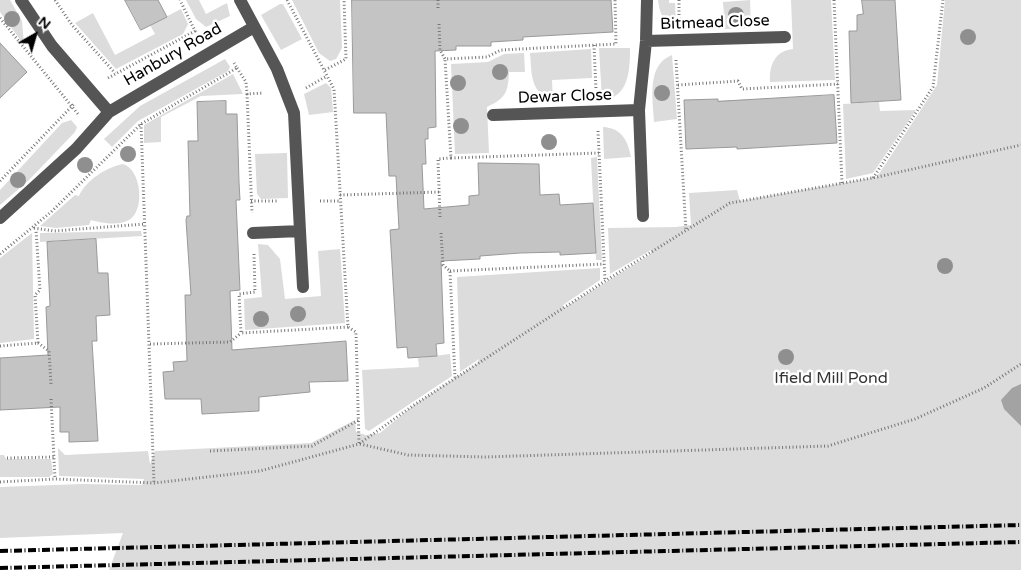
<!DOCTYPE html>
<html>
<head>
<meta charset="utf-8">
<style>
  body { margin:0 }
  #map { position:relative; width:1021px; height:570px; overflow:hidden; background:#fff; font-family:"Varela Round",sans-serif }
  canvas { display:block }
  .north { position:absolute; left:10px; top:10px; width:50px; height:50px; -webkit-text-stroke:4px #fff; paint-order:stroke; rotate:38deg; font-size:14px; font-weight:700; line-height:20px; text-align:center; color:#000 }
  .north::after { content:''; display:block; margin:auto; width:18px; height:22px; background:#000; clip-path:polygon(50% 0,100% 100%,50% 72%,0 100%) }
</style>
</head>
<body>
<div id="map">
<canvas width="1021" height="570"></canvas>
<div class="north">N</div>
</div>
<script>
const ctx = document.querySelector('canvas').getContext('2d');
ctx.lineJoin = 'round';
function paint(path, color) { ctx.fillStyle = color; ctx.fill(path, 'evenodd'); }
function trace(path, color, width, dash) { ctx.strokeStyle = color; ctx.lineWidth = width; ctx.lineCap = dash ? 'butt' : 'round'; ctx.setLineDash(dash || []); ctx.stroke(path); }
function drawText(font, color, halo, rows, align = 'center') {
  ctx.font = font + ' "Varela Round",sans-serif'; ctx.lineWidth = 5; ctx.setLineDash([]); ctx.textBaseline = 'middle'; ctx.strokeStyle = halo; ctx.fillStyle = color; for (const [text, x, y, turn = 0] of rows) {
    ctx.save(); ctx.translate(x, y); ctx.rotate((+turn || 0) * Math.PI / 180); ctx.textAlign = isNaN(turn) ? turn : align; if (halo) ctx.strokeText(text, 0, 0); ctx.fillText(text, 0, 0); ctx.restore();
  }
}
paint(new Path2D(`
  M0 0H10L22 21 24 45 0 12Z
  M186 0H199L206 14 227 3 230 16 206 27 196 19Z
  M292 0H340L342 48 336 59 330 61 319 53Z
  M658 0H669V3H675L676 29C663 21 660 15 658 0Z
  M750 0 751 28 725 29 723 2Z
  M791 0H831L835 80 770 82C769 65 775 51 793 49Z
  M945 0H1021V570H109L123 533 0 538V487L83 484 142 485 144 479 59 476 58 448 65 455 148 451 150 464 155 451 311 443 355 420 356 432 366 435 380 433 414 405 478 363 479 359 460 372 457 277 600 268V280L563 305 564 308 651 254V250L610 274 608 228 676 227 691 225 689 193 737 190 740 201 877 177 937 85Z
  M280 4H283L302 39 281 50 261 15Z
  M181 9 188 24 183 34 116 69 75 23 93 13 115 55 155 34 150 25Z
  M599 48H630C630 70 629 98 602 100Z
  M591 49 592 78 552 80 553 103C530 90 532 77 530 53Z
  M524 53 525 72H509C508 92 506 98 487 107L489 153 455 154 451 64 488 62 504 54Z
  M672 55 677 119 654 122C653 100 646 65 672 55Z
  M225 59 230 67 228 71 138 121 112 147 104 139 140 106Z
  M233 74 243 94 201 96 161 117V142L144 143V125Z
  M326 83 331 88 333 112 309 115 304 94Z
  M879 102 880 111 916 110 873 173 846 179 843 104Z
  M71 120 77 127 75 132 28 181 0 205V190L62 123Z
  M603 127C622 128 628 141 631 157L604 159Z
  M287 153 288 198 261 199 257 194 255 154Z
  M597 157 602 260H596L591 158Z
  M123 164C142 170 145 211 129 220 119 226 101 223 91 220L89 225 56 228 40 226 75 195 79 196C86 180 107 167 123 164Z
  M141 231 142 236 40 242V233Z
  M32 233 34 339 0 343V258Z
  M258 244 268 245 280 259 285 299 321 296 318 251 340 249 345 323 245 330 244 299 262 297Z
  M450 354 452 376 369 431 365 429 362 370 419 367 418 358Z
  M0 455H4L6 459H51L53 474 49 477H0Z`), '#dcdcdc');
paint(new Path2D(`
  M1021 384V426L1004 409 1001 400 1012 388Z`), '#a3a3a3');
const building = new Path2D(`
  M125 0H158L167 17 141 30Z
  M352 0H611L613 32 523 37V40L491 42V46H456V50L435 51 436 127 428 128V139H425L426 164H422L424 209 469 205V196L479 195 478 163 539 164 540 195 559 194 560 205 593 203 596 253 560 255V252L520 253 480 256V259L441 261 444 343 436 344 437 356 408 358 407 347 397 348 390 230 399 229 396 176H389L386 113H354Z
  M862 0H895L901 100 851 103 849 31H857V15L863 14Z
  M0 43 27 72 0 98Z
  M834 95 837 143 737 149V147L686 149 684 100 718 99V101Z
  M226 101V114H237L239 182 240 200H236L240 290 230 291 232 350 346 341 348 381 309 382 310 392 259 397V411L202 414 201 399H165L163 372 174 371 173 362 187 361 185 295H191L186 220 187 216H190L188 141H198L197 102Z
  M96 239 98 273H108L110 315 96 316 97 341H92L98 441 69 442V432H60V407L0 410V358L48 355 46 307 50 306 47 242Z`);
paint(building, '#c4c4c4');
trace(building, '#999', 1);
trace(new Path2D(`
  M55 0 72 25 115 73
  M287 0 334 89 348 327 356 332 359 443
  M438 0V10
  M679 0V19
  M834 0 842 183
  M0 18 78 114
  M439 24 440 50 445 59 487 57 501 50 616 44 615 0
  M594 45 596 90
  M676 60 686 231
  M237 68 246 82 247 94 263 93
  M325 70 346 59 344 0
  M108 78 195 31 180 0
  M678 85 738 81 742 89 838 84
  M306 88 327 76
  M247 94 252 213
  M141 124 154 483
  M598 131 605 281
  M451 158 599 153
  M873 178 933 87 943 0
  M0 181 75 103
  M340 195 439 192
  M251 201H278
  M320 201H340
  M440 217 438 159 451 158 445 59
  M34 228 54 231 145 224
  M441 233 443 265 450 271 455 378
  M0 254 51 212 141 124 237 68 234 63
  M254 254 255 292 239 294 241 333 348 327
  M450 271 604 264
  M38 343 49 351 51 384
  M150 344 230 342 241 333
  M0 346 38 343 35 295 40 290 36 230
  M51 399 55 479
  M360 444 408 455 485 457 828 446 915 419 984 388 1021 364
  M210 451 312 446 359 420
  M7 458 54 457
  M0 482 55 479 154 483 260 471 359 444 414 405 605 281 730 203 877 177 1021 145`), '#777', 3, [1, 2.5]);
trace(new Path2D(`
  M240 0 277 69 294 113 300 231
  M646 41 785 37
  M109 112 254 27
  M493 115 639 110
  M643 216 639 110 646 41 647 0
  M0 218 76 149 109 112 52 46 21 0
  M253 233 300 231 303 287`), '#555', 12);
trace(new Path2D(`
  M0 551 1021 525
  M0 568 1021 542`), '#000', 4, [8, 2.5, 1, 2.5]);
ctx.fillStyle = '#8f8f8f';
for (const [x, y] of [
  [736,15],
  [12,19],
  [968,37],
  [500,72],
  [458,83],
  [662,93],
  [461,126],
  [549,142],
  [128,154],
  [85,165],
  [18,180],
  [945,266],
  [298,314],
  [261,319],
  [786,357]
]) { ctx.beginPath(); ctx.arc(x, y, 8, 0, 2 * Math.PI); ctx.fill(); }
drawText('16px', '#000', '#fff', [
  ["Bitmead Close",715,23,-2],
  ["Hanbury Road",173,55,-30],
  ["Dewar Close",565,97,-2]
]);
drawText('16px', '#333', '#fff', [
  ["Ifield Mill Pond",831,379]
]);
</script>
</body>
</html>
